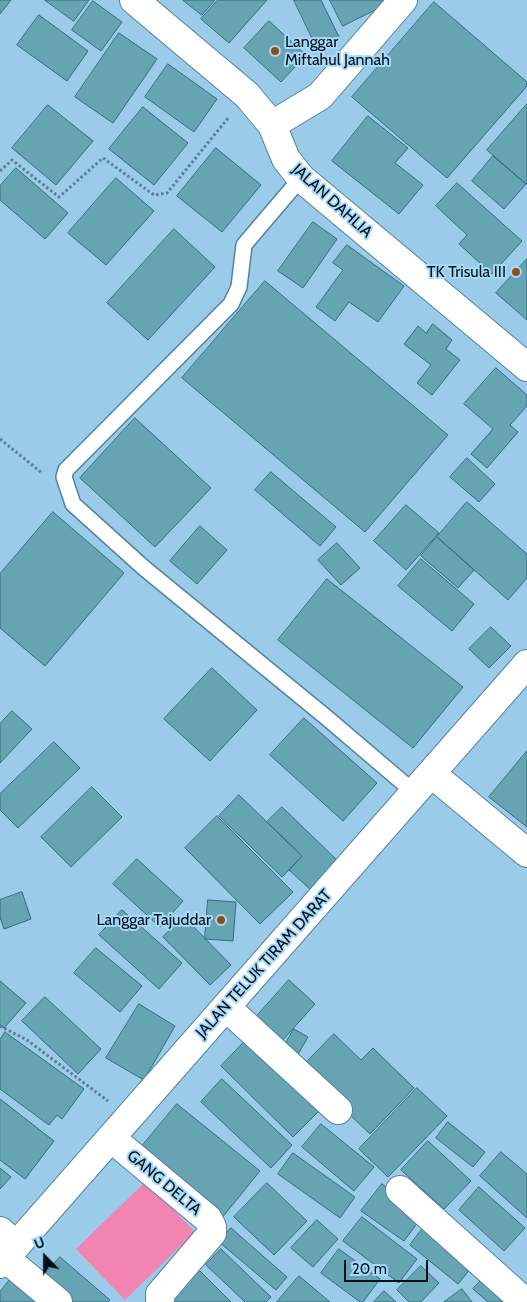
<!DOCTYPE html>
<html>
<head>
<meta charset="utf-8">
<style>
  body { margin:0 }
  #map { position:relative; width:527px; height:1302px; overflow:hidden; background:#9accea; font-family:Cabin,sans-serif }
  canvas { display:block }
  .north { position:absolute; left:20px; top:1232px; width:50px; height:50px; -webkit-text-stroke:4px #a7d9f8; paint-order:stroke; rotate:338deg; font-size:14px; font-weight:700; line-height:20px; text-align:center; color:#01101b }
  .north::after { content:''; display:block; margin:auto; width:18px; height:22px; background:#01101b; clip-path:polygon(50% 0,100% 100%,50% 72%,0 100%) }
  .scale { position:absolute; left:344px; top:1260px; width:84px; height:22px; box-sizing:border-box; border:2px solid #01101b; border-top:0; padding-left:6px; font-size:15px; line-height:18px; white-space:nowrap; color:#01101b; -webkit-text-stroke:4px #a7d9f8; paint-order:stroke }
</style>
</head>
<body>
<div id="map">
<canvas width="527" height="1302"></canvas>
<div class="north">U</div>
<div class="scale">20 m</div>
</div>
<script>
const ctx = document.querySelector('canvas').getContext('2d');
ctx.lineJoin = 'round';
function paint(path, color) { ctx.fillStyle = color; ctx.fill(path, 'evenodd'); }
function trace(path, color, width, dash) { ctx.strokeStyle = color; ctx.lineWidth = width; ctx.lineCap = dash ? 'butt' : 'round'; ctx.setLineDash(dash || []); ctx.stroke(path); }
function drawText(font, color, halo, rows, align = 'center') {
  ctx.font = font + ' Cabin,sans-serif'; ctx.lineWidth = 4; ctx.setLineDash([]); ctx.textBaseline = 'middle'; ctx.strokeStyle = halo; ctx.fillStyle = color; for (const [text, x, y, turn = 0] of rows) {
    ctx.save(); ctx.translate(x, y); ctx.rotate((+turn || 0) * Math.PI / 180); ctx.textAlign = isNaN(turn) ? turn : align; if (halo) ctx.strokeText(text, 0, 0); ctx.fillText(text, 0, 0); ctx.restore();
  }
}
paint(new Path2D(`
  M146 1181 195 1232 125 1300 76 1249Z`), '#f184b0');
const building = new Path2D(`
  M0 0H11L0 14Z
  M45 0H89L74 21Z
  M183 0H215L202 15Z
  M218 0H267L229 43 201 19Z
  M294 0H321L340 39 318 50Z
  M330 0H392L393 1 343 26Z
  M93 1 122 22 101 51 72 30Z
  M434 2 527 82V86L447 178 352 97Z
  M39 15 88 51 67 81 17 45Z
  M269 21 306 55 281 82 244 48Z
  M119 33 157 59 113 123 75 97Z
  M168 64 217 99 194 132 145 97Z
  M527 104V183L526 184 487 150Z
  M48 105 93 141 56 185 12 148Z
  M143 107 188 143 154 185 109 149Z
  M368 116 408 148 395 163 423 185 399 214 332 161Z
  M216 148 261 185 222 232 177 196Z
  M493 156 526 184 504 209 472 181Z
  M16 168 68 213 45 239 0 200V186Z
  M116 178 154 211 106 265 68 233Z
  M457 183 522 241 492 274 459 244 467 235 436 206Z
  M313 222 337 239 303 288 278 271Z
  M174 229 215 267 148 340 107 303Z
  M347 245 404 286 378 322 349 302 335 321 316 307 343 270 333 263Z
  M527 259V320L496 293Z
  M265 281 448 435 365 532 182 378Z
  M433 324 452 340 446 349 460 360 432 395 417 383 431 365 404 344 418 326 426 333Z
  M496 368 527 395V406L510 425 518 432 487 468 471 454 493 429 464 404Z
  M135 418 211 488 155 547 80 478Z
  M467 458 495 484 479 502 450 477Z
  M271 472 336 527 320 546 255 490Z
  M467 502 527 554V578L508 600 437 537Z
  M406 505 439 533 406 570 374 541Z
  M53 512 124 573 45 666 0 628V574Z
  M200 526 227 550 197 584 170 561Z
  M437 537 474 570 458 588 421 556Z
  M337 543 360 568 341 585 318 560Z
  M421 559 474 604 452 631 398 586Z
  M327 579 463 687 413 748 278 640Z
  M491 627 511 646 489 668 469 649Z
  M212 668 257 710 210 761 164 719Z
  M12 711 32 729 0 763V724Z
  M304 718 377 783 343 821 270 755Z
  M54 742 80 768 18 828 0 810V794Z
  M527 751V827L489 797Z
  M92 787 122 817 71 867 41 837Z
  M239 795 302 856 282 877 219 816Z
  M282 807 339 862 312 891 289 870 302 856 267 822Z
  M217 816 293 892 260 924 185 848Z
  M137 859 183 901 160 927 113 884Z
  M22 892 31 919 4 929 0 917V900Z
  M208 900 236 902 233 941 205 939Z
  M122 910 182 963 159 989 99 935Z
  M184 917 231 965 210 985 163 937Z
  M96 948 142 986 120 1012 74 973Z
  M289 980 315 1004 282 1041 256 1017Z
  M0 981 26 1003 4 1028 0 1025Z
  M45 997 101 1049 78 1074 22 1021Z
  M139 1004 175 1026 144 1080 106 1058Z
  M294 1029 308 1037 297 1056 283 1048Z
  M5 1032 84 1089 62 1119 57 1115 49 1125 0 1089V1040Z
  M334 1034 361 1060 373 1048 414 1088 370 1134 301 1068Z
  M250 1036 323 1107 293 1137 221 1066Z
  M222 1079 292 1145 271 1168 201 1102Z
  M417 1088 447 1116 388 1177 359 1149Z
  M0 1099 54 1141 25 1179 0 1160Z
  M177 1104 260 1171 221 1219 138 1151Z
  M448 1122 485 1152 473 1167 436 1138Z
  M321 1124 374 1167 354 1191 302 1147Z
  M428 1141 471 1181 444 1209 401 1170Z
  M501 1152 527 1174V1218L480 1176Z
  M293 1153 355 1197 340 1218 278 1174Z
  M0 1168 11 1177 0 1189Z
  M267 1183 307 1221 274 1255 234 1217Z
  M382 1184 424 1214 404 1241 361 1211Z
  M479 1187 525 1228 504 1251 459 1210Z
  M362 1217 417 1259 399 1283 343 1241Z
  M317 1220 338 1239 313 1267 291 1248Z
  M427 1223 476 1262 458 1284 410 1245Z
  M231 1228 287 1277 276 1290 219 1242Z
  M221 1249 271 1297 266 1302H245L206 1265Z
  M339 1249 380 1279 363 1302H360L321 1273Z
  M60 1257 110 1300 108 1302H61L38 1282Z
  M421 1266 439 1283 421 1302H409L397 1290Z
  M198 1269 231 1302H174L170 1297Z
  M16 1272 43 1294 36 1302H0V1292Z
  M487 1274 519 1302H488L473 1289Z
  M299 1276 330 1302H277Z
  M462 1289 472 1302H444Z
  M384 1291 396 1302H374Z`);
paint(building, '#66a4b3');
trace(building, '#306e7c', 1);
const service = new Path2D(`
  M301 178 244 245 239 287 231 304 66 470 64 477 73 504 144 568 327 718 415 793`);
const minor = new Path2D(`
  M432 774 527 853
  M226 1007 338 1110
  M111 1138 208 1219 212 1227V1233L160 1294V1302
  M400 1190 525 1302
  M0 1231 16 1245
  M5 1258 58 1302`);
const tertiary = new Path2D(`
  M134 0 247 95 272 125 286 159 301 178 527 367
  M272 125 320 96 403 0
  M0 1264 527 664`);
trace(service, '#53829e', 18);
trace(minor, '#53829e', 30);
trace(tertiary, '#53829e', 30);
trace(new Path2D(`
  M0 171 12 160 59 197 103 158 154 195 167 193 229 117
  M0 439 42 473
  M0 1026 27 1040 108 1101`), '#5a7d93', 3, [2.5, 2.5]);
trace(service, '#fff', 15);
trace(minor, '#fff', 28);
trace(tertiary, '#fff', 28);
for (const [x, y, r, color] of [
  [275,51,5,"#8e4e18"],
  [516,272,5,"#8e4e18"],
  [221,920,5,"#8e4e18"]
]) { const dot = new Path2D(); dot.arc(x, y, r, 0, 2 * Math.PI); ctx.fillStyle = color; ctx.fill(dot); trace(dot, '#a7d9f8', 2); }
drawText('16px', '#01101b', '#a7d9f8', [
  ["Langgar",285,42,"left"],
  ["Miftahul Jannah",285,60,"left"],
  ["TK Trisula III",506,272],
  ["Langgar Tajuddar",211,920]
], 'right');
drawText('16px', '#01101b', '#a7d9f8', [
  ["JALAN DAHLIA",332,201,42],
  ["JALAN TELUK TIRAM DARAT",264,964,-48],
  ["GANG DELTA",164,1183,40]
]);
</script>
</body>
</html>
